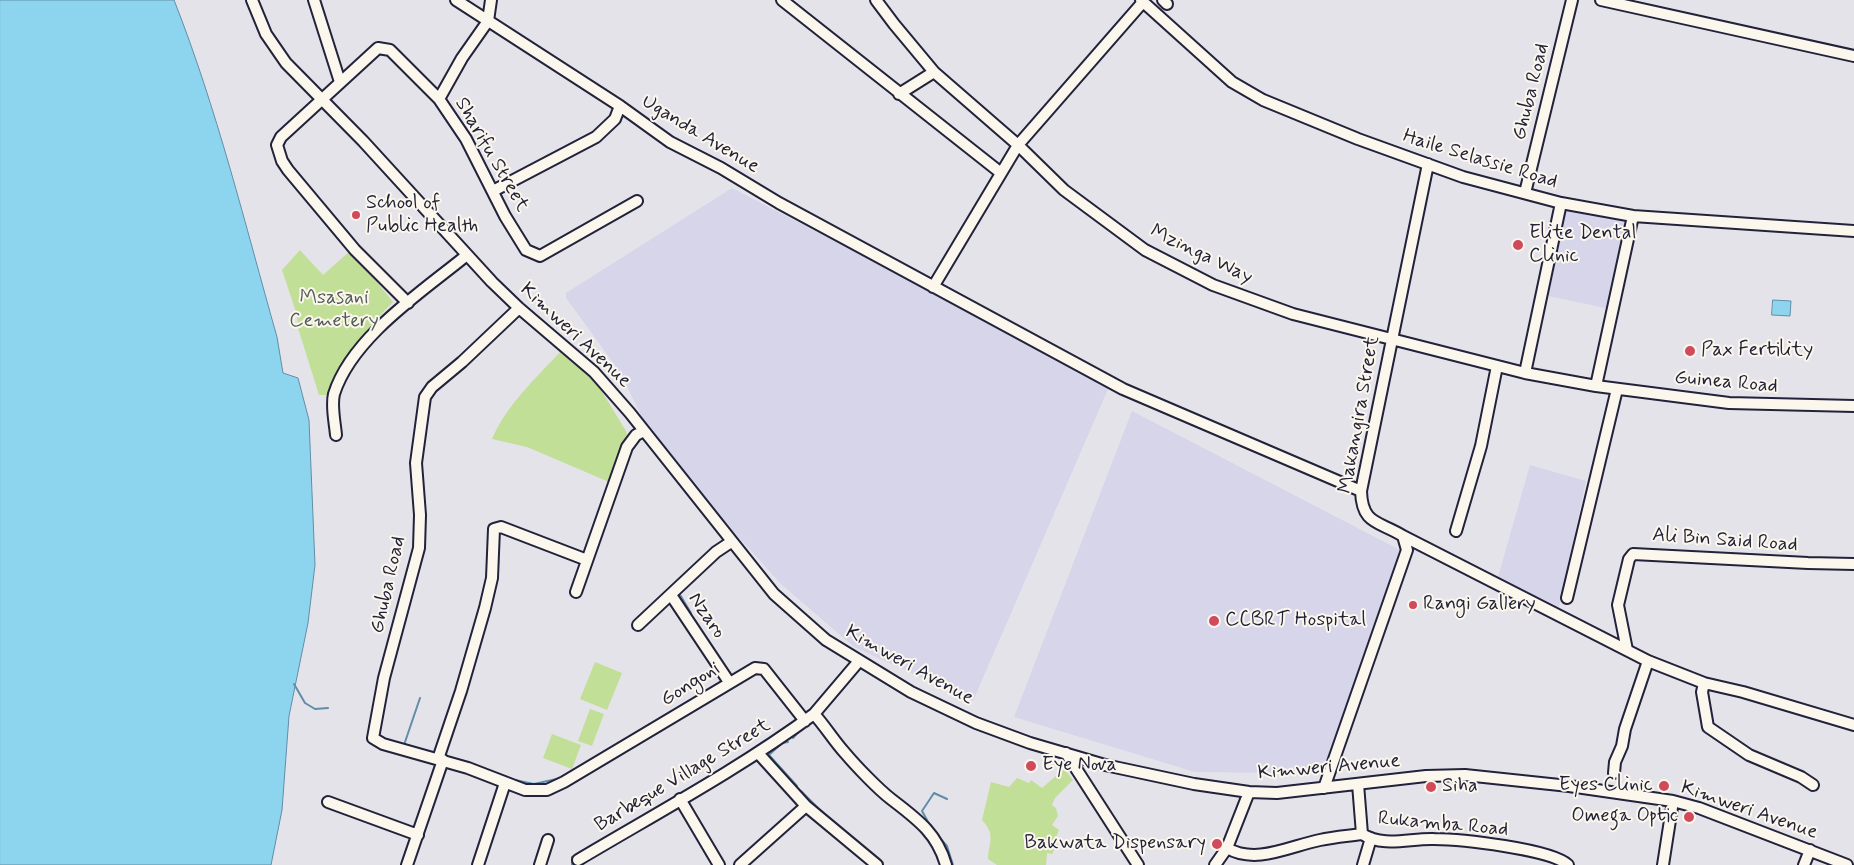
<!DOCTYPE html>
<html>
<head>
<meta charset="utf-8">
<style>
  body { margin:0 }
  canvas { display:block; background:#e5e3ea }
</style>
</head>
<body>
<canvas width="1854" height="865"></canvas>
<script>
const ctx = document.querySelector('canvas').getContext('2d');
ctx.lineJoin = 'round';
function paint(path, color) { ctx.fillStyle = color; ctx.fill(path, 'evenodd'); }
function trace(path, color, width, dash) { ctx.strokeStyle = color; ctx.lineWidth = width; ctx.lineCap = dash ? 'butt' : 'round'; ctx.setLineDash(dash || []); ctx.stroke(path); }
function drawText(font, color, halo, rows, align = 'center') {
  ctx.font = font + ' Mynerve,sans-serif'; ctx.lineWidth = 4; ctx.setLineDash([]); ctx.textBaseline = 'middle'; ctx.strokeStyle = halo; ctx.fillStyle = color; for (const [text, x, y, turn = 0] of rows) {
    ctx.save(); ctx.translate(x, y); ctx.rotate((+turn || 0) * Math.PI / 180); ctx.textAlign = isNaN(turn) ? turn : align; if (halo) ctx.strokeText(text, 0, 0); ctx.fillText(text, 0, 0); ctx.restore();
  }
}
paint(new Path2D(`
  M732 188 867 258 1108 389 973 701 854 647 781 584 655 444 620 372 566 298V293Z
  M1567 206 1629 217 1610 309 1548 296Z
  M1132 411 1400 550 1394 577 1326 768 1282 773 1195 772 1014 717Z
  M1530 465 1586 481 1559 607 1498 577Z`), '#d6d5e9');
paint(new Path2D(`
  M300 250 323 275 351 250 393 302C364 331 343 357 327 395H319L298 328 297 315 282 270Z
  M563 349 590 372 626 431 627 435 609 482 527 447 492 439C507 404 537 377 563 349Z
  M595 662 622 673 607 710 580 699Z
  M590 709 604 714 592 746 578 741Z
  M552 734 581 745 572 769 543 758Z
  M1064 769 1073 780 1055 798 1052 805 1056 808 1058 816 1052 825 1059 830 1054 842 1057 844 1052 854 1047 853 1046 865H997L988 859C989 841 996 835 982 820L991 782 1009 787 1017 778 1029 783 1031 780 1042 788Z`), '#c1df96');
const water = new Path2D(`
  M0 0H174C217 109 245 224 277 337L283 373 298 378 309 420 315 565 308 623 289 716 282 810 271 865H0Z
  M1773 300 1791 301 1790 316 1772 315Z`);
paint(water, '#8dd5ee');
trace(water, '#628da6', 1);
trace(new Path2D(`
  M679 593 691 613
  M695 620 702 632
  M635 621 642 614
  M294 684 305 703 315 709 328 708
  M793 738 801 729
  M788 742 782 743 769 755 797 786
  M404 745 420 698
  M863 766 881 784
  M496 773 507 777
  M515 780 534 784 561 778
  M801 791 824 814
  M931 827 922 811 934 793 947 799
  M937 835 947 846 953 865
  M572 865V857`), '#628da6', 2);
const minor = new Path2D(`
  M252 0 266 34 286 63 363 141 492 282 519 308 594 372 630 413 774 594 826 640 911 692 976 723 1030 743 1105 765 1194 784 1249 792 1277 793 1426 776 1465 775 1569 786 1673 801 1699 808 1847 865
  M314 0 340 82
  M456 0 620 106 670 142 721 168 779 203 1123 389 1361 491
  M782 0 1001 173
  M876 0 894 24 934 72 1018 145 1064 190 1145 250 1213 285 1293 314 1525 373 1596 386 1729 403 1854 406
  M1141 0 1232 82 1263 100 1358 139 1463 177 1561 203 1633 216 1854 231
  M1163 0 1167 4
  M1601 0 1854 56
  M899 94 934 72
  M439 99 462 58 488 21 491 0
  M493 191 596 137 615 119 620 106
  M1525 193 1572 0
  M933 287 1018 145 1143 2
  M408 303 355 250 288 170 282 161 277 145 281 137 378 48 390 50 439 99 466 139 505 216 526 250 540 256 637 201
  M519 308 462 362 432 387 425 397 416 463 420 515 419 548 384 678 373 738 383 744 468 768 525 790H547L564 782 755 668 764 669 805 721
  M1525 373 1561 203
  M1596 386 1633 216
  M336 435C335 423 331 406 334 394 352 337 423 291 467 255
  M1456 531 1481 446 1497 366
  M1403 536 1648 661 1704 683 1743 692 1854 725
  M576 592 627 447 636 435 644 431
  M671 595 729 682
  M1567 598 1617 389
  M638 625 716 552 731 542
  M1627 650 1618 605 1629 559 1633 554 1808 563 1854 564
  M1704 683 1702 692 1708 727 1749 755 1801 777 1813 785
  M814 714C825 726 834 741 845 753 856 766 878 789 891 799 917 819 937 833 946 865
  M758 753 806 806 877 865
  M1066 753 1138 865
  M438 759 461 691 485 608 492 578 494 529 501 527 587 560
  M1614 773 1615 762 1622 746 1625 729 1648 661
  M1358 784 1362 834C1384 848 1410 838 1434 839 1460 839 1551 849 1568 865
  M1324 788 1407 550 1403 536C1379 521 1362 525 1361 491L1428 164
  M680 799 719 865
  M328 802 418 835
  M1227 848C1256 865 1290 846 1320 840 1334 837 1348 836 1362 834
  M578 860C657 813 739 769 814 714L859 661
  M407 865 443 760
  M478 865 505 783
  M540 865 548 840
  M740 865 806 806
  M1215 865 1227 848 1249 792
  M1363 865 1371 838
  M1663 865 1673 801
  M1804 865 1810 850`);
trace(minor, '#22223b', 14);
trace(minor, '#fbf7ec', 10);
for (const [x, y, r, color] of [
  [356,215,5,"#d1495b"],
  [1518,245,6,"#d1495b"],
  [1690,351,6,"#d1495b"],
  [1413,605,5,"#d1495b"],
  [1214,621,6,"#d1495b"],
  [1031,766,6,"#d1495b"],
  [1664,786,6,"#d1495b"],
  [1431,787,6,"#d1495b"],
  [1689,817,6,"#d1495b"],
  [1217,844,6,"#d1495b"]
]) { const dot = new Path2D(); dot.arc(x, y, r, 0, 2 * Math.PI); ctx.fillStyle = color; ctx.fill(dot); trace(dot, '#fbf7ec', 2); }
drawText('20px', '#22223b', '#fbf7ec', [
  ["Ghuba Road",1532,92,-76],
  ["Uganda Avenue",700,135,31],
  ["Sharifu Street",491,155,60],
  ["Haile Selassie Road",1480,160,17],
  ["Mzinga Way",1201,255,26],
  ["Kimweri Avenue",575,336,43],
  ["Guinea Road",1726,383,5],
  ["Makangira Street",1360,415,-80],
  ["Ali Bin Said Road",1725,541,4],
  ["Ghuba Road",389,585,-77],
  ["Nzaro",706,616,56],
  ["Kimweri Avenue",909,666,29],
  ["Gongoni",691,685,-32],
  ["Kimweri Avenue",1329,768,-5],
  ["Barbeque Village Street",683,776,-31],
  ["Kimweri Avenue",1749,811,19],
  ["Rukamba Road",1443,825,5]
]);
drawText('20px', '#22223b', '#fbf7ec', [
  ["School of",366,204],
  ["Public Health",366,227],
  ["Elite Dental",1529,234],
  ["Clinic",1529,257],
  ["Pax Fertility",1701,351],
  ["Rangi Gallery",1423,605],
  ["CCBRT Hospital",1225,621],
  ["Eye Nova",1042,766],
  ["Eyes Clinic",1653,786,"right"],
  ["Siha",1442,787],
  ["Omega Optic",1678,817,"right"],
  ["Bakwata Dispensary",1206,844,"right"]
], 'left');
drawText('20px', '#525b56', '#fbf7ec', [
  ["Msasani",334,299],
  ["Cemetery",334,322]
]);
</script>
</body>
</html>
